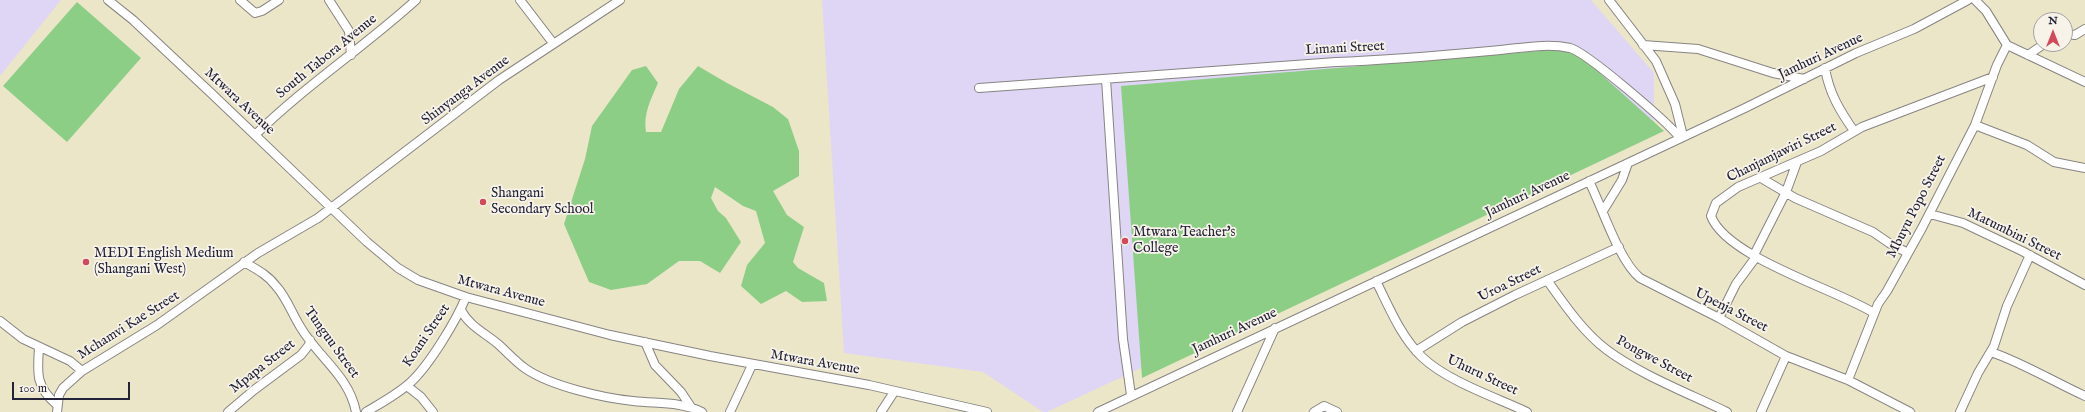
<!DOCTYPE html>
<html>
<head>
<meta charset="utf-8">
<style>
  body { margin:0 }
  #map { position:relative; width:2085px; height:412px; overflow:hidden; background:#ece6c9; font-family:"IM FELL English",serif }
  canvas { display:block }
  .north { position:absolute; left:2033px; top:12px; width:40px; height:40px; box-sizing:border-box; background:#f7f3e8; border:1px solid #a29fa3; border-radius:50%; rotate:0deg; font-size:11px; font-weight:700; line-height:16px; text-align:center; color:#22223b }
  .north::after { content:''; display:block; margin:auto; width:14px; height:18px; background:#d1495b; clip-path:polygon(50% 0,100% 100%,50% 72%,0 100%) }
  .scale { position:absolute; left:12px; top:382px; width:118px; height:18px; box-sizing:border-box; border:2px solid #22223b; border-top:0; padding-left:5px; font-size:12px; line-height:14px; white-space:nowrap; color:#22223b; -webkit-text-stroke:3px #f7f3e8; paint-order:stroke }
</style>
</head>
<body>
<div id="map">
<canvas width="2085" height="412"></canvas>
<div class="north">N</div>
<div class="scale">100 m</div>
</div>
<script>
const ctx = document.querySelector('canvas').getContext('2d');
ctx.lineJoin = 'round';
function paint(path, color) { ctx.fillStyle = color; ctx.fill(path, 'evenodd'); }
function trace(path, color, width, dash) { ctx.strokeStyle = color; ctx.lineWidth = width; ctx.lineCap = dash ? 'butt' : 'round'; ctx.setLineDash(dash || []); ctx.stroke(path); }
function drawText(font, color, halo, rows, align = 'center') {
  ctx.font = font + ' "IM FELL English",serif'; ctx.lineWidth = 3.5; ctx.setLineDash([]); ctx.textBaseline = 'middle'; ctx.strokeStyle = halo; ctx.fillStyle = color; for (const [text, x, y, turn = 0] of rows) {
    ctx.save(); ctx.translate(x, y); ctx.rotate((+turn || 0) * Math.PI / 180); ctx.textAlign = isNaN(turn) ? turn : align; if (halo) ctx.strokeText(text, 0, 0); ctx.fillText(text, 0, 0); ctx.restore();
  }
}
paint(new Path2D(`
  M0 0H61L0 76Z
  M822 0H1591L1654 73V128L1047 412H1043L983 372 844 353Z`), '#dfd5f5');
paint(new Path2D(`
  M77 2 141 58 67 142 3 86Z
  M1564 49 1583 58 1664 131 1142 378 1121 86Z
  M646 66 658 83C651 99 643 114 646 132H661L679 89 698 66 727 83 773 107 788 119 799 151V176L773 191 787 215 804 227 793 262 798 268 824 283 827 301 802 302 786 291 761 304 741 286 747 265 765 243 756 211 743 206 715 187 711 198 718 211 726 218 741 242 720 273 700 261H679L647 284 611 290 589 282 564 224 585 159 592 126 632 70Z`), '#8dce86');
const minor = new Path2D(`
  M108 0 133 20 212 94 367 242 398 268 418 280 466 297 610 335 710 356 869 385 987 412
  M240 0 255 13 262 11 279 0
  M329 0 349 31 351 55
  M520 0 553 43
  M1609 0 1656 61 1675 104 1683 136
  M1975 0 1986 11 2007 45 2085 82
  M2065 34 2075 35 2085 29
  M1643 45 1698 49 1773 73 1804 79
  M2028 55 2044 44
  M1825 68C1829 93 1840 111 1854 131
  M1106 79 1123 339 1131 395
  M979 88 1336 62C1391 60 1445 55 1500 50 1523 48 1547 43 1570 48 1586 52 1668 122 1680 138
  M1975 125 2027 145 2054 162 2085 168
  M255 135C305 86 364 47 416 0
  M1761 178 1795 198 1873 232 1889 243 1908 253
  M1589 181C1602 207 1619 261 1640 278L1719 318 1786 356 1848 380 1910 412
  M1603 211 1622 180 1628 163
  M1930 214 1963 223 2022 251 2085 285
  M1754 255 1786 192 1797 162
  M244 262C256 269 268 275 276 286 287 298 292 314 301 328 319 358 349 376 356 412
  M1547 280C1564 304 1583 332 1607 350 1639 374 1690 394 1727 412
  M1376 281C1389 307 1401 337 1422 357 1447 381 1495 397 1527 412
  M461 310C469 326 485 333 498 344 507 352 516 362 526 369 551 386 603 398 633 401 657 404 679 401 702 412
  M1874 313C1835 289 1726 257 1711 216L1716 203 1738 187 1821 151 1862 127 1993 77
  M1719 318 1736 284 1756 257
  M0 321 23 339 70 361 82 371
  M645 342 655 365 681 392 691 407
  M39 348C37 374 36 387 57 405
  M1416 351 1462 322 1515 295 1619 247
  M1991 352C2023 363 2054 382 2085 396
  M1848 380 1878 304 1887 291 1922 228 1975 125 1997 65 2007 45
  M407 386 421 397 433 412
  M57 412 59 395 63 388 82 371 157 325 258 253 318 218 499 80 620 0
  M228 412 254 390 301 355 309 345 310 340
  M366 412C381 403 398 394 411 382 430 364 456 321 466 297
  M730 412 752 365
  M881 412 894 392
  M1098 412 1745 108 1856 53 1914 29 1968 0
  M1237 412 1275 328
  M1314 412 1324 406 1337 412
  M1761 412 1786 356
  M1960 412 1978 373 1994 346 2007 306 2030 255`);
trace(minor, '#878482', 10);
trace(minor, '#fff', 8);
for (const [x, y, r, color] of [
  [483,202,4,"#d1495b"],
  [1125,241,4,"#d1495b"],
  [86,262,4,"#d1495b"]
]) { const dot = new Path2D(); dot.arc(x, y, r, 0, 2 * Math.PI); ctx.fillStyle = color; ctx.fill(dot); trace(dot, '#f7f3e8', 1.5); }
drawText('14px', '#22223b', '#f7f3e8', [
  ["Limani Street",1345,49,-3],
  ["South Tabora Avenue",327,57,-39],
  ["Jamhuri Avenue",1821,57,-25],
  ["Shinyanga Avenue",466,91,-37],
  ["Mtwara Avenue",239,102,43],
  ["Chanjamjawiri Street",1782,153,-26],
  ["Jamhuri Avenue",1528,195,-25],
  ["Mbuyu Popo Street",1917,207,-63],
  ["Matumbini Street",2014,235,26],
  ["Uroa Street",1510,284,-26],
  ["Mtwara Avenue",501,292,15],
  ["Upenja Street",1731,311,27],
  ["Mchamvi Kae Street",129,326,-32],
  ["Jamhuri Avenue",1235,332,-25],
  ["Koani Street",427,336,-56],
  ["Tunguu Street",331,343,54],
  ["Pongwe Street",1654,360,28],
  ["Mtwara Avenue",815,363,10],
  ["Mpapa Street",263,367,-38],
  ["Uhuru Street",1482,376,25]
]);
drawText('14px', '#22223b', '#f7f3e8', [
  ["Shangani",491,194],
  ["Secondary School",491,210],
  ["Mtwara Teacher's",1133,233],
  ["College",1133,249],
  ["MEDI English Medium",94,254],
  ["(Shangani West)",94,270]
], 'left');
</script>
</body>
</html>
